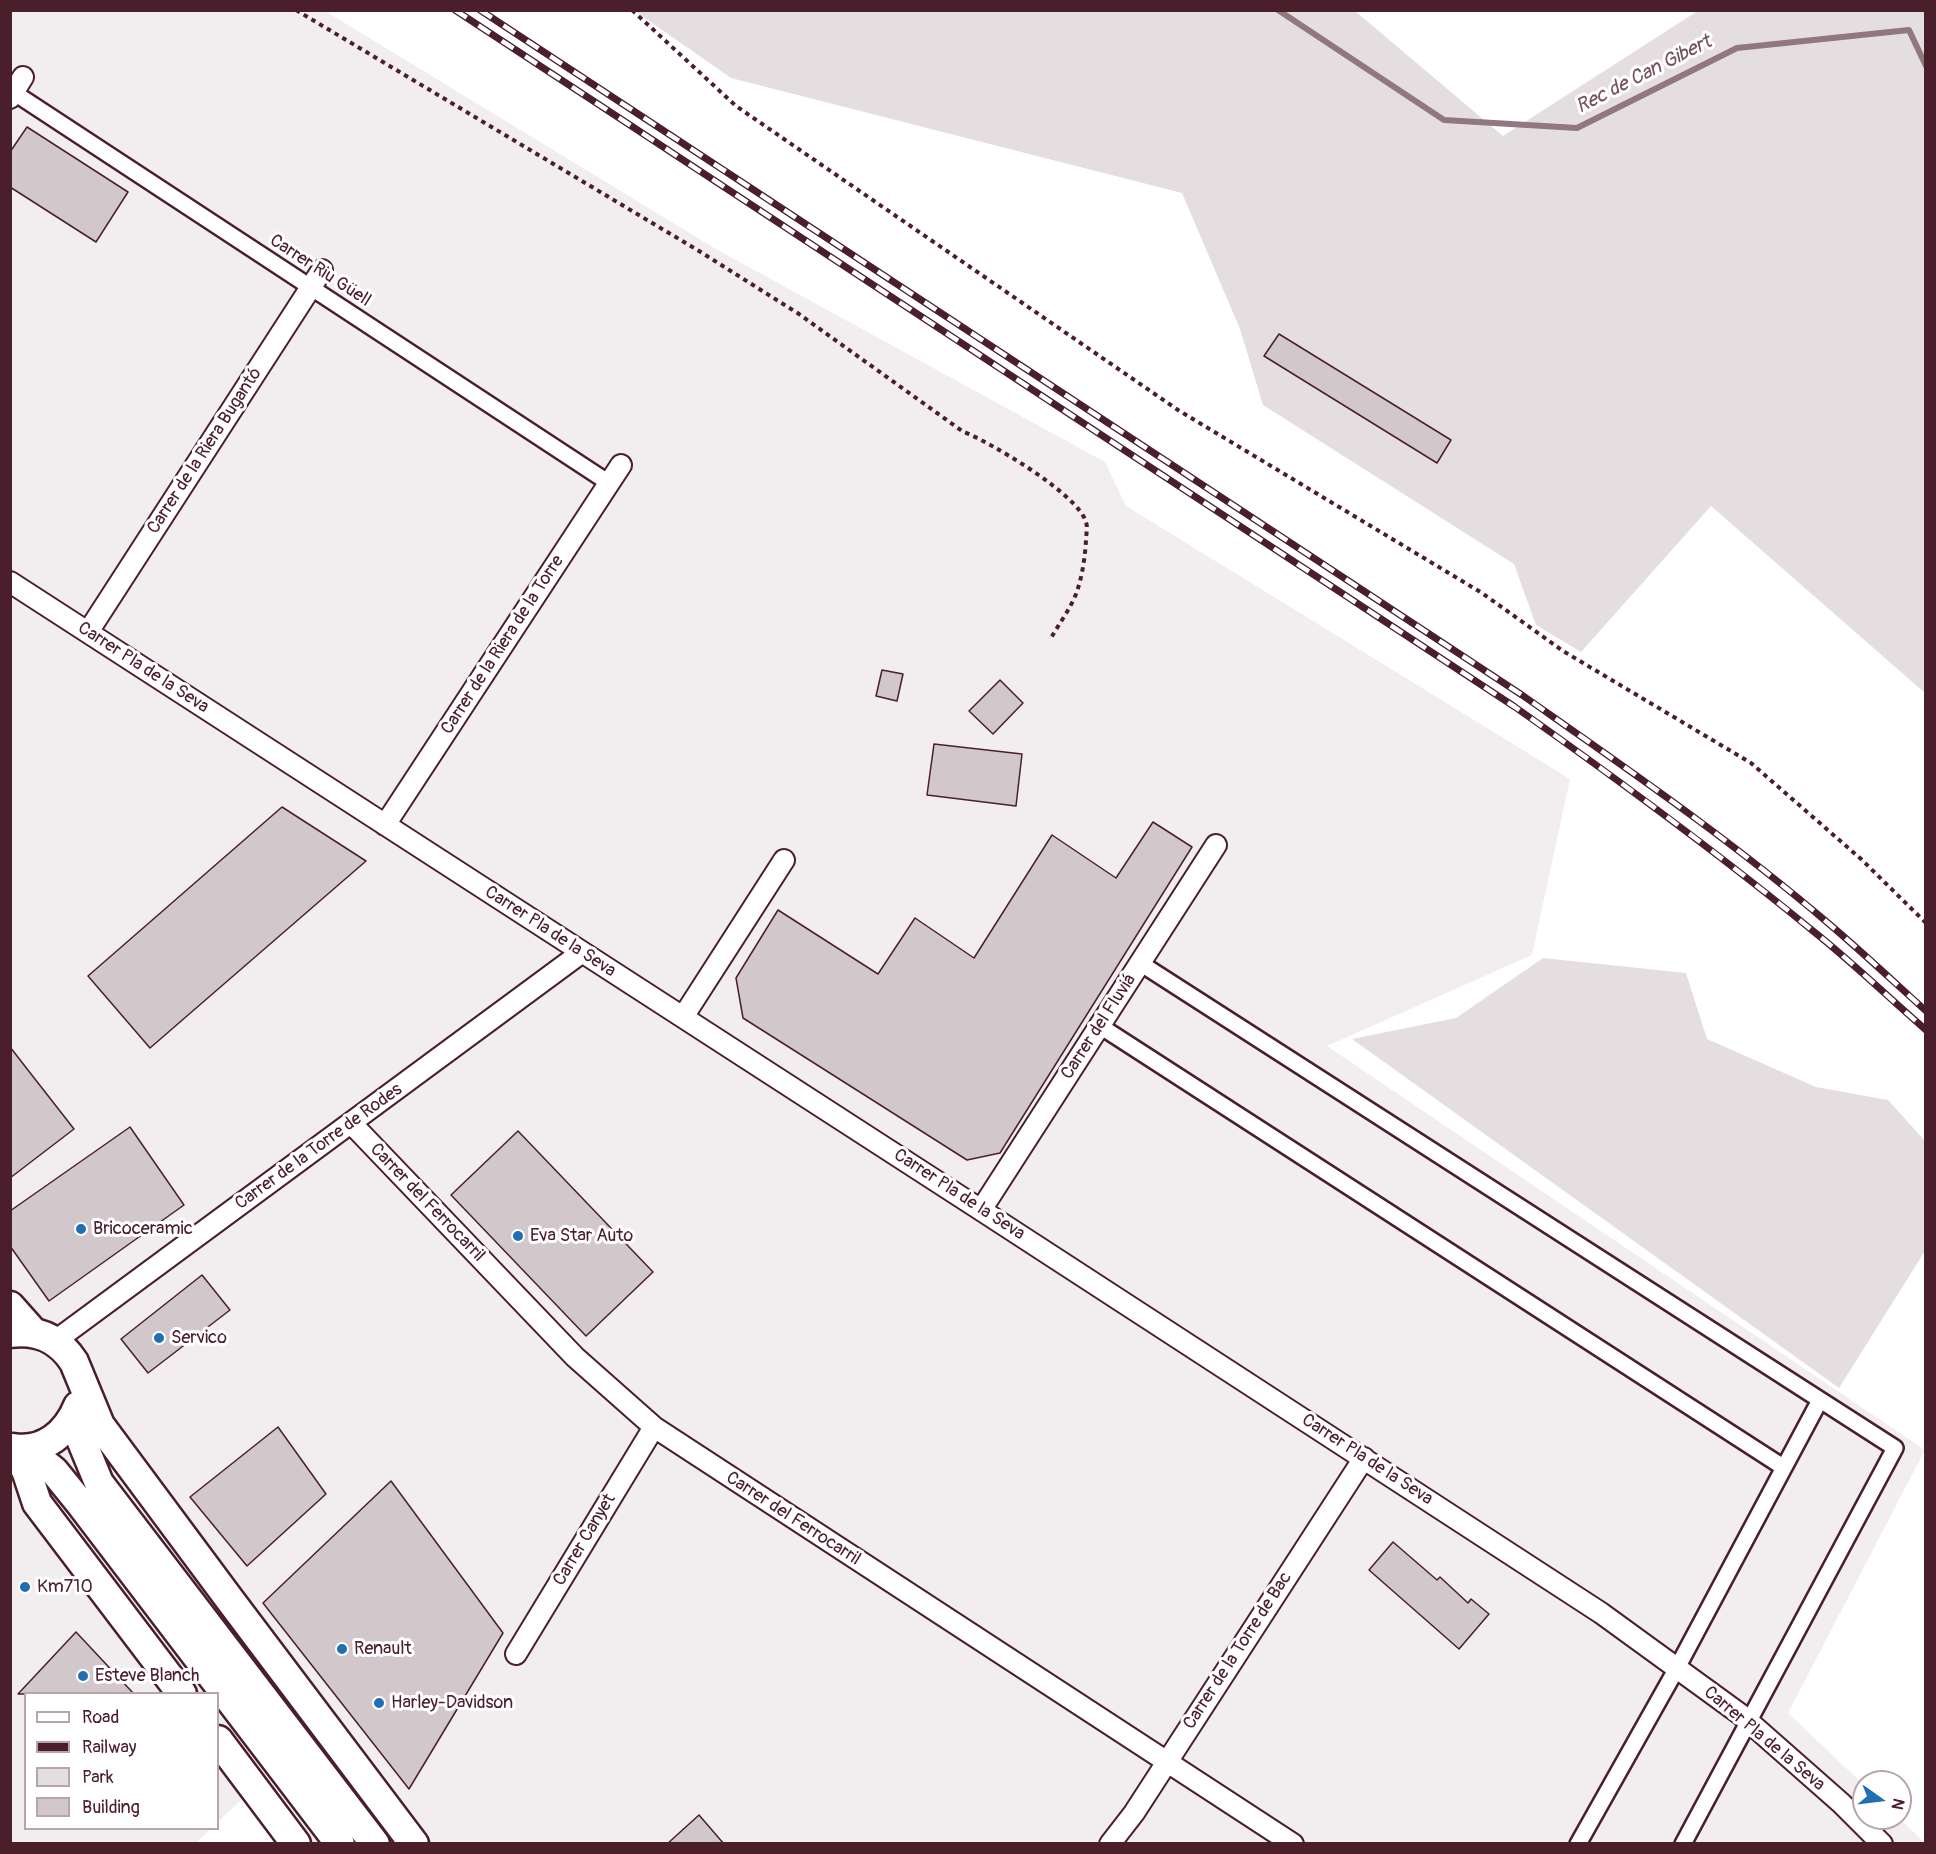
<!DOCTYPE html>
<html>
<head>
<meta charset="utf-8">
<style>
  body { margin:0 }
  #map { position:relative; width:1936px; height:1854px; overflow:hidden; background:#fff; font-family:Pangolin,sans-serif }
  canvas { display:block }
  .frame { position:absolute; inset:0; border:12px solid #4a1f2b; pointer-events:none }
  .legend { position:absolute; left:24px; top:1692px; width:195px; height:138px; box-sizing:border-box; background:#fff; border:2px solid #b7a5aa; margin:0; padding:8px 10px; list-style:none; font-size:18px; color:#4a1f2b }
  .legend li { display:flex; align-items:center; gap:12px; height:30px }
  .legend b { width:30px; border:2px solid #b7a5aa }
  .north { position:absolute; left:1852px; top:1770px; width:60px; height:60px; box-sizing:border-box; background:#fff; border:2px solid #b7a5aa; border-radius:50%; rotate:104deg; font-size:16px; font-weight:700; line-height:24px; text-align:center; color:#4a1f2b }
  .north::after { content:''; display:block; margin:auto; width:21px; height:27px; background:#1f6fb2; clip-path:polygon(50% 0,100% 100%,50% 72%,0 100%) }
</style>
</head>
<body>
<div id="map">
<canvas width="1936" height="1854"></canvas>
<div class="frame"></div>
<ul class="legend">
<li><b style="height:8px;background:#fff"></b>Road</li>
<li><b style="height:8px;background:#4a1f2b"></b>Railway</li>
<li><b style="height:16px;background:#e5dee0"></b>Park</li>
<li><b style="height:16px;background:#d2c7cb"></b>Building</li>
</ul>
<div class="north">N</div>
</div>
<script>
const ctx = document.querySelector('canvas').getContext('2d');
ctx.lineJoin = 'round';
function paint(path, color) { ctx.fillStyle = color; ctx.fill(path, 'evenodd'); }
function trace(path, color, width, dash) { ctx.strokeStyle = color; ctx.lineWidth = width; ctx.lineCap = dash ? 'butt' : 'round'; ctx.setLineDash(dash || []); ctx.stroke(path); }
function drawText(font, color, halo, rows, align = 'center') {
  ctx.font = font + ' Pangolin,sans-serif'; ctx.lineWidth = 6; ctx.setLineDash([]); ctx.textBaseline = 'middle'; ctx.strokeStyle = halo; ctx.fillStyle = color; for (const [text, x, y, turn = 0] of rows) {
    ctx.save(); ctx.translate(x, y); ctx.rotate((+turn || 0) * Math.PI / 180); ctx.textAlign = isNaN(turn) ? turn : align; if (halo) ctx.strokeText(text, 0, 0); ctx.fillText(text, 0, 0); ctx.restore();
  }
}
paint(new Path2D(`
  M11 11H325L716 249 1105 462 1126 506 1570 779 1532 955 1327 1046 1925 1450 1788 1713 1864 1785V1818H1899L1925 1843H280L244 1797 218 1822V1694H26V1828L211 1829 196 1843 11 1844Z`), '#f2eeef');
paint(new Path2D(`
  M1737 10 1925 11V693L1711 506 1581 652 1536 625 1514 564 1263 405 1240 329 1182 193 731 78 635 11H1355L1503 136 1696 12Z
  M1543 958 1686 973 1707 1039 1816 1087 1888 1100 1925 1141V1251L1839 1388 1352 1039 1456 1018Z`), '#e5dee0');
trace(new Path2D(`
  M1278 10 1444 120 1577 128 1737 48 1909 30 1926 66`), '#91787e', 6);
const building = new Path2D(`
  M27 127 128 192 96 242 10 187V152Z
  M1279 334 1451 440 1437 463 1264 356Z
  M882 670 903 674 897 701 876 696Z
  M1000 680 1023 703 993 734 969 711Z
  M934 744 1022 754 1016 806 927 795Z
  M282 807 366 861 150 1048 88 976Z
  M1153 822 1192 847 1000 1153 967 1160 743 1018 736 978 778 910 878 974 915 918 974 958 1052 835 1116 878Z
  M10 1047 74 1129 10 1178Z
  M130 1127 184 1205 49 1301 10 1246V1211Z
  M518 1131 653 1272 586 1336 451 1195Z
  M202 1275 230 1310 148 1373 121 1339Z
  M278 1427 326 1494 247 1566 190 1497Z
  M391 1481 503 1633 409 1789 263 1603Z
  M1393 1542 1437 1580 1440 1577 1468 1603 1471 1599 1489 1614 1459 1649 1369 1570Z
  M76 1632 134 1694H18Z
  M699 1815 724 1844H667Z`);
paint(building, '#d2c7cb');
trace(building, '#4a1f2b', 1.5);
const pedestrian = new Path2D(`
  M10 90 609 483
  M1140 963 1895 1448 1683 1844
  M1100 1026 1783 1467
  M1578 1844 1677 1668 1820 1400`);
const minor = new Path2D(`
  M10 98 23 77
  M10 582 981 1210 1601 1613 1740 1714 1841 1803 1882 1844
  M88 632 322 270
  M385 825 621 465
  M683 1017 784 860
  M351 1123 575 1357 654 1427 1293 1844
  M981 1210 1216 845
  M55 1341 581 953
  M516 1654 654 1427
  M1110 1844 1134 1813 1364 1458`);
const secondary = new Path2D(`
  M10 1306 34 1333
  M10 1333C38 1329 59 1339 74 1362L100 1425 230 1600 414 1844
  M73 1420 99 1483 375 1844
  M13 1448C44 1453 67 1433 78 1406
  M16 1449 27 1473 37 1503 182 1694
  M27 1449 54 1471 80 1503 340 1844
  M218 1740 296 1844`);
trace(pedestrian, '#4a1f2b', 20);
trace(minor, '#4a1f2b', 24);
trace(secondary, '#4a1f2b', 33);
trace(new Path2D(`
  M296 10 699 251 799 314 962 431C990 442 1078 494 1086 522 1088 528 1086 534 1086 540 1085 558 1082 578 1076 594 1070 609 1059 624 1051 638
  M632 10 736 106 1178 410 1482 593 1563 651 1751 763 1861 859 1926 923`), '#4a1f2b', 4, [4.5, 4.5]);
trace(pedestrian, '#fff', 15);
trace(minor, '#fff', 20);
trace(secondary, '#fff', 28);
const rail = new Path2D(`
  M455 10 1515 707C1617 779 1717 852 1813 931 1852 962 1888 997 1926 1030
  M480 10 1522 695C1626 768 1731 840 1828 923 1861 951 1893 981 1926 1011`);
trace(rail, '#4a1f2b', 7);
trace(rail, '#fff', 4.5, [14]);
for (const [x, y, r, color] of [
  [81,1229,6,"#1f6fb2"],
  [518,1236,6,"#1f6fb2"],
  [159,1338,6,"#1f6fb2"],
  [25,1587,6,"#1f6fb2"],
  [342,1649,6,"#1f6fb2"],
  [83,1676,6,"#1f6fb2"],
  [379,1703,6,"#1f6fb2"]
]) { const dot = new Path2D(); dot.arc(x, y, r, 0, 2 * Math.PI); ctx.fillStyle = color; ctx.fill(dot); trace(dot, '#fff', 2); }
drawText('18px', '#4a1f2b', '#fff', [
  ["Carrer Riu Güell",320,271,33],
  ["Carrer de la Riera Bugantó",205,451,-57],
  ["Carrer de la Riera de la Torre",503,645,-57],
  ["Carrer Pla de la Seva",143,668,33],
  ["Carrer Pla de la Seva",550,932,33],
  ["Carrer del Fluviá",1099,1027,-57],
  ["Carrer de la Torre de Rodes",319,1147,-36],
  ["Carrer Pla de la Seva",959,1195,33],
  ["Carrer del Ferrocarril",427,1203,46],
  ["Carrer Pla de la Seva",1367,1460,33],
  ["Carrer del Ferrocarril",793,1519,33],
  ["Carrer Canyet",585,1540,-59],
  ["Carrer de la Torre de Bac",1238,1651,-57],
  ["Carrer Pla de la Seva",1764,1739,40]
]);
drawText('18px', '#4a1f2b', '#fff', [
  ["Bricoceramic",93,1229],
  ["Eva Star Auto",530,1236],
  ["Servico",171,1338],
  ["Km710",37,1587],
  ["Renault",354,1649],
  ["Esteve Blanch",95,1676],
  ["Harley-Davidson",391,1703]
], 'left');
drawText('italic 20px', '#74535c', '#fff', [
  ["Rec de Can Gibert",1644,75,-27]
]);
</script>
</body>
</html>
